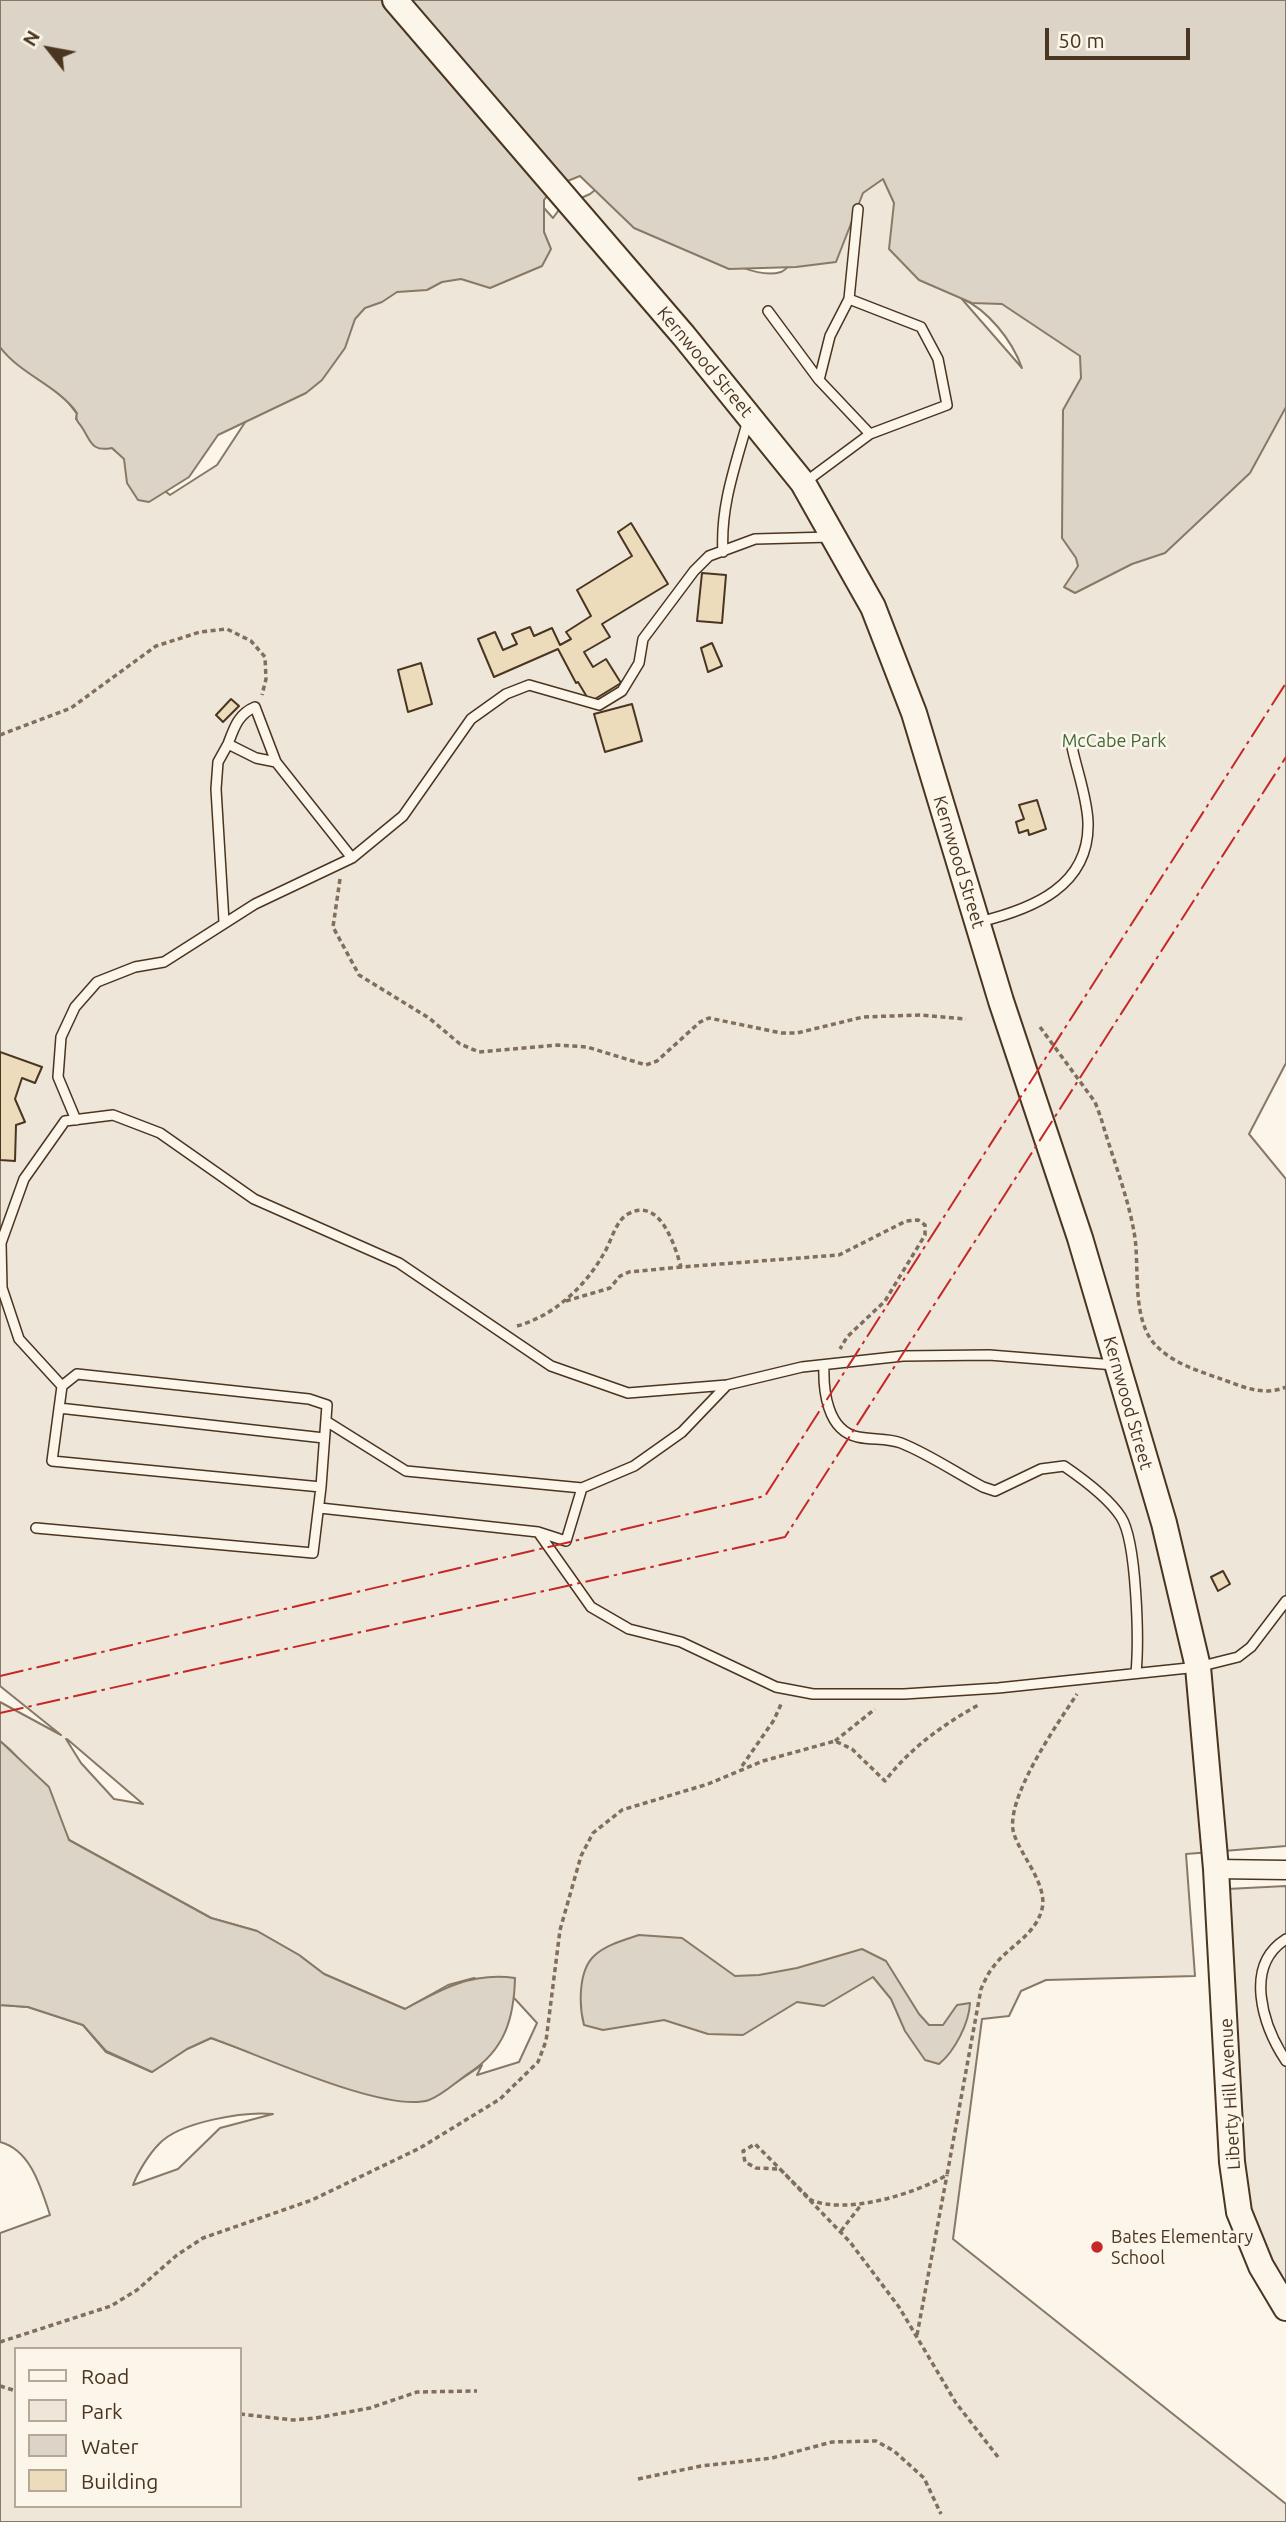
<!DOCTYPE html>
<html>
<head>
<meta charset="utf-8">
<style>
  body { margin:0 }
  #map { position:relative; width:1286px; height:2522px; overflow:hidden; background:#fbf6e9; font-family:Ubuntu,sans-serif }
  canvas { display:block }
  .legend { position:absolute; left:14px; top:2347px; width:228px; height:161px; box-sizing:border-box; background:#fbf6e9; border:2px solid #b4a999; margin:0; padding:9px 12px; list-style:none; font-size:21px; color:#4a3520 }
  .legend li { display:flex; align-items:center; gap:14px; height:35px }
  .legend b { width:35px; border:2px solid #b4a999 }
  .north { position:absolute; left:14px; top:14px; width:70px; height:70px; -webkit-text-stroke:5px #fbf6e9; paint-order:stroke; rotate:301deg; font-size:19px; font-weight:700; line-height:28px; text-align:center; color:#4a3520 }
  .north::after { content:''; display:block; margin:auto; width:24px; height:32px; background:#4a3520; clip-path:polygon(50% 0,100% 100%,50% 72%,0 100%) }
  .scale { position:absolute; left:1045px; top:28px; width:145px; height:32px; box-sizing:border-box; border:4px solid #4a3520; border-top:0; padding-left:9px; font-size:21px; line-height:24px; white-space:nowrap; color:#4a3520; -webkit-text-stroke:5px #fbf6e9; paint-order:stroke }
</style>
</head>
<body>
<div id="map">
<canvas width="1286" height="2522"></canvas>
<ul class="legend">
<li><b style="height:9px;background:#fbf6e9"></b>Road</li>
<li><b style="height:19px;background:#ede6d9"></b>Park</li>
<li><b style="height:19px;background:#dcd4c6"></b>Water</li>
<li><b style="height:19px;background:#ecdcbc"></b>Building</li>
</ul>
<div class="north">N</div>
<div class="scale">50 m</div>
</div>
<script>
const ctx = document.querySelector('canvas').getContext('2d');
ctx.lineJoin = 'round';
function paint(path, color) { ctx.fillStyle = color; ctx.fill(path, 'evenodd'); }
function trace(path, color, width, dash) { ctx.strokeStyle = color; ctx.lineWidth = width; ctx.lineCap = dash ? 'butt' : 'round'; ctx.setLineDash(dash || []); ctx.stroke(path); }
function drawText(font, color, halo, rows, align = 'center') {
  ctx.font = font + ' Ubuntu,sans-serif'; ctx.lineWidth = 5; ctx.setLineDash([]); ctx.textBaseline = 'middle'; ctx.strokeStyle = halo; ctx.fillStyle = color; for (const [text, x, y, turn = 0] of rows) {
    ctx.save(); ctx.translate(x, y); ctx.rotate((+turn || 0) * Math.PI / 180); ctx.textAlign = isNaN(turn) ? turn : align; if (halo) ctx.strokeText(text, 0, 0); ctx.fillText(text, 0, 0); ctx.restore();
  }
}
const green = new Path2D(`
  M1286 172V1063L1249 1134 1286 1179V1846L1186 1854 1195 1976 1046 1980 1021 1991 1009 2016 982 2019 953 2239 1286 2504V2522H0V2233L50 2215C41 2188 31 2150 0 2142V2005L28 2007 83 2025 106 2052 152 2072 187 2049 211 2038 264 2057 451 2086 482 2065 477 2075 519 2062 537 2023 515 1999 474 1978 448 1985 405 2009 324 1974 299 1955 257 1931 211 1918 69 1840C54 1806 30 1764 0 1741V1702L61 1735 0 1686V312L77 414 76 419 170 495 217 465 301 337 352 291 544 231V208L553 218 561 207 590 194 613 176C649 203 735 286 781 272 789 270 864 191 876 178ZM961 298C988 310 1012 340 1022 368ZM66 1739H67L143 1804 114 1799 81 1763ZM273 2114 220 2128 178 2169 133 2185C138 2172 149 2154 159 2144 179 2122 245 2111 273 2114ZM16 2349H240V2506H16Z
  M1286 1886V2285L1272 2269 1246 2196 1227 1889Z`);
paint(green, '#ede6d9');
trace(green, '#887966', 2);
const water = new Path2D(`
  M0 0H1286V407L1250 473 1165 553 1132 564 1075 593 1064 587 1078 566 1076 558 1062 538 1063 410 1081 378 1080 356 1002 304 972 303 919 280 889 249 894 203 883 179 863 193 836 262 796 267 729 269 634 228 580 176 555 186 544 200V232L551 249 542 266 490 288 461 279 442 282 427 290 397 292 382 302 365 308 355 319 345 348 322 380 306 393 218 435 189 477 149 502 138 500 127 483 124 459 112 448C92 452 91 442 83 429 79 422 75 422 77 413 57 385 21 375 0 347Z
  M0 1741 49 1787 69 1840 211 1918 257 1931 299 1955 324 1974 405 2009C441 1989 472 1972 515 1978 514 2018 505 2050 469 2073 457 2081 443 2095 429 2100 386 2114 258 2054 211 2038L187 2049 152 2072 106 2051 83 2025 28 2007 0 2005Z
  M639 1935 682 1938 735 1976 759 1975 797 1968 862 1949 886 1961 919 2014 929 2025H943L957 2005 970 2003C969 2023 955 2051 939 2064L925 2060 905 2031 891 1999 873 1977 824 2006 797 2002 743 2035 708 2034 664 2020 603 2030 584 2025C579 2006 578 1971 594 1956 605 1945 624 1940 639 1935Z`);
paint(water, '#dcd4c6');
trace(water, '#887966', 2);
const building = new Path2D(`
  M631 523 668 584 602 624 610 637 584 652 593 667 606 659 621 683 590 702 578 682 576 683 558 649 494 677 478 639 495 632 503 650 517 644 512 634 530 627 534 636 552 628 560 645 571 639 566 632 591 616 577 590 632 556 618 532Z
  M702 573 726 575 722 623 697 621Z
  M712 643 722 666 708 672 701 648Z
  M421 663 432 704 408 712 398 670Z
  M231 699 239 706 223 722 216 715Z
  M632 704 642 741 605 752 594 714Z
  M1037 800 1046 829 1029 835 1028 830 1019 833 1016 822 1024 819 1019 805Z
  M0 1052 42 1067 35 1083 22 1078 15 1099 25 1122 16 1125 15 1161 0 1160Z
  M1223 1571 1230 1584 1218 1591 1211 1577Z`);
paint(building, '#ecdcbc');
trace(building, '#4a3520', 2);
const lane = new Path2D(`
  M858 209 849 299 830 336 819 380 870 434
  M768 311 819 380
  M804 483 870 434 947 405 938 359 921 327 849 299
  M723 552C720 506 736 464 748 420
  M276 762 255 707C238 714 234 728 228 744L256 758 276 762 352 858
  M224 922 216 789 218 762 228 744
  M979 922C1033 909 1090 886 1088 822 1087 797 1077 771 1072 747
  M76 1120 58 1077 61 1037 75 1007 97 982 135 967 164 962 255 904 352 858 403 816 471 719 506 694 529 685 599 705 622 691 639 663 643 639 694 571 709 556 755 539 831 537
  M824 1365C823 1390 827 1431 858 1437 872 1440 888 1438 901 1443 929 1454 956 1473 983 1487L995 1491 1041 1469 1064 1466C1083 1479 1108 1497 1121 1517 1137 1542 1139 1641 1136 1673
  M77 1374 309 1399 327 1405 321 1487 52 1461 62 1386Z
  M62 1386 19 1339 2 1288 1 1243 24 1179 65 1121 113 1115 160 1133 254 1199 399 1263 551 1366 628 1393 727 1385 802 1367 903 1356 989 1355 1115 1365
  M59 1408 324 1438
  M326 1421 406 1471 582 1488 634 1466 682 1432 727 1385
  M320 1508 538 1532 566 1541 582 1488
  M36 1528 313 1553 321 1487
  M538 1532 591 1607 629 1629 681 1642 776 1687 813 1694H904L998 1688 1198 1667 1238 1657 1251 1647 1286 1601
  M1286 1939C1243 1966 1263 2026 1286 2061`);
const street = new Path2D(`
  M1216 1869 1286 1870`);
const secondary = new Path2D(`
  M395 0 684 336 803 483 873 607 914 713 1001 1001 1080 1238 1164 1523 1198 1667 1216 1869 1232 2162 1239 2212 1261 2266 1286 2308`);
trace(lane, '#4a3520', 12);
trace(street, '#4a3520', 21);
trace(secondary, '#4a3520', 28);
trace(new Path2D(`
  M0 735 71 708 156 646 200 632 227 629 251 641 265 657 266 679 262 695
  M340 879 333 927 359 975 429 1018 460 1044 479 1052 557 1045 587 1047 646 1065 657 1061 700 1022 709 1018 781 1033H797L863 1017 920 1015 966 1019
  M1040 1027 1095 1102 1101 1118C1112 1157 1129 1198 1135 1238 1139 1269 1133 1311 1150 1338 1166 1362 1199 1371 1224 1380 1246 1388 1264 1396 1286 1387
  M566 1301 610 1288 620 1276 629 1272 681 1267
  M517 1326C553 1316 584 1288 603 1255 611 1243 615 1221 628 1214 660 1196 675 1246 681 1267L839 1255 906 1221 918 1220 925 1225V1235L885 1301 847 1337 840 1349
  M835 1741 875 1709
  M742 1766 774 1720 782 1702
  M841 2231 861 2205
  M917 2335 947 2175
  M0 2342 111 2306 137 2290 177 2255 203 2238 312 2200 420 2148 500 2099 538 2062 546 2041 560 1930 581 1856 593 1833 622 1810 708 1784 763 1761 835 1741 852 1749 885 1781C910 1748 944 1724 980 1704
  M0 2386 16 2391
  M240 2414 293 2420 316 2418 370 2408 417 2392 477 2391
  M998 2457 956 2403 899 2307 850 2242 780 2169 756 2168 745 2162 743 2151 755 2144 811 2200C846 2215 915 2194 947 2175L981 1989C984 1983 987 1975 991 1970 1006 1947 1035 1937 1042 1909 1048 1885 1021 1856 1014 1834 1003 1801 1058 1723 1077 1694
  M638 2479 701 2466 772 2458 832 2442 876 2441 894 2451 924 2478 941 2514`), '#7f6f5c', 3.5, [5, 3.5]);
trace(lane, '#fbf6e9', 9);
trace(street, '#fbf6e9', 18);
trace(secondary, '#fbf6e9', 24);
trace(new Path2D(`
  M0 1676 765 1496 1286 683
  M0 1713 785 1537 1286 757`), '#c62828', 2, [24, 5, 3.5, 5]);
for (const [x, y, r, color] of [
  [1097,2247,7,"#c62828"]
]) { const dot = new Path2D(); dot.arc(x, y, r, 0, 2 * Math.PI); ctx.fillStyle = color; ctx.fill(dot); trace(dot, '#fbf6e9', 2.5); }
drawText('18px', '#4a3520', '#fbf6e9', [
  ["Kernwood Street",705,362,50],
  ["Kernwood Street",959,862,73],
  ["Kernwood Street",1128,1403,74],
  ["Liberty Hill Avenue",1230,2094,-93]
]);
drawText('18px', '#436837', '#fbf6e9', [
  ["McCabe Park",1114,741]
]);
drawText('18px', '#4a3520', '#fbf6e9', [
  ["Bates Elementary",1111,2237],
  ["School",1111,2258]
], 'left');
</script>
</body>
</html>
